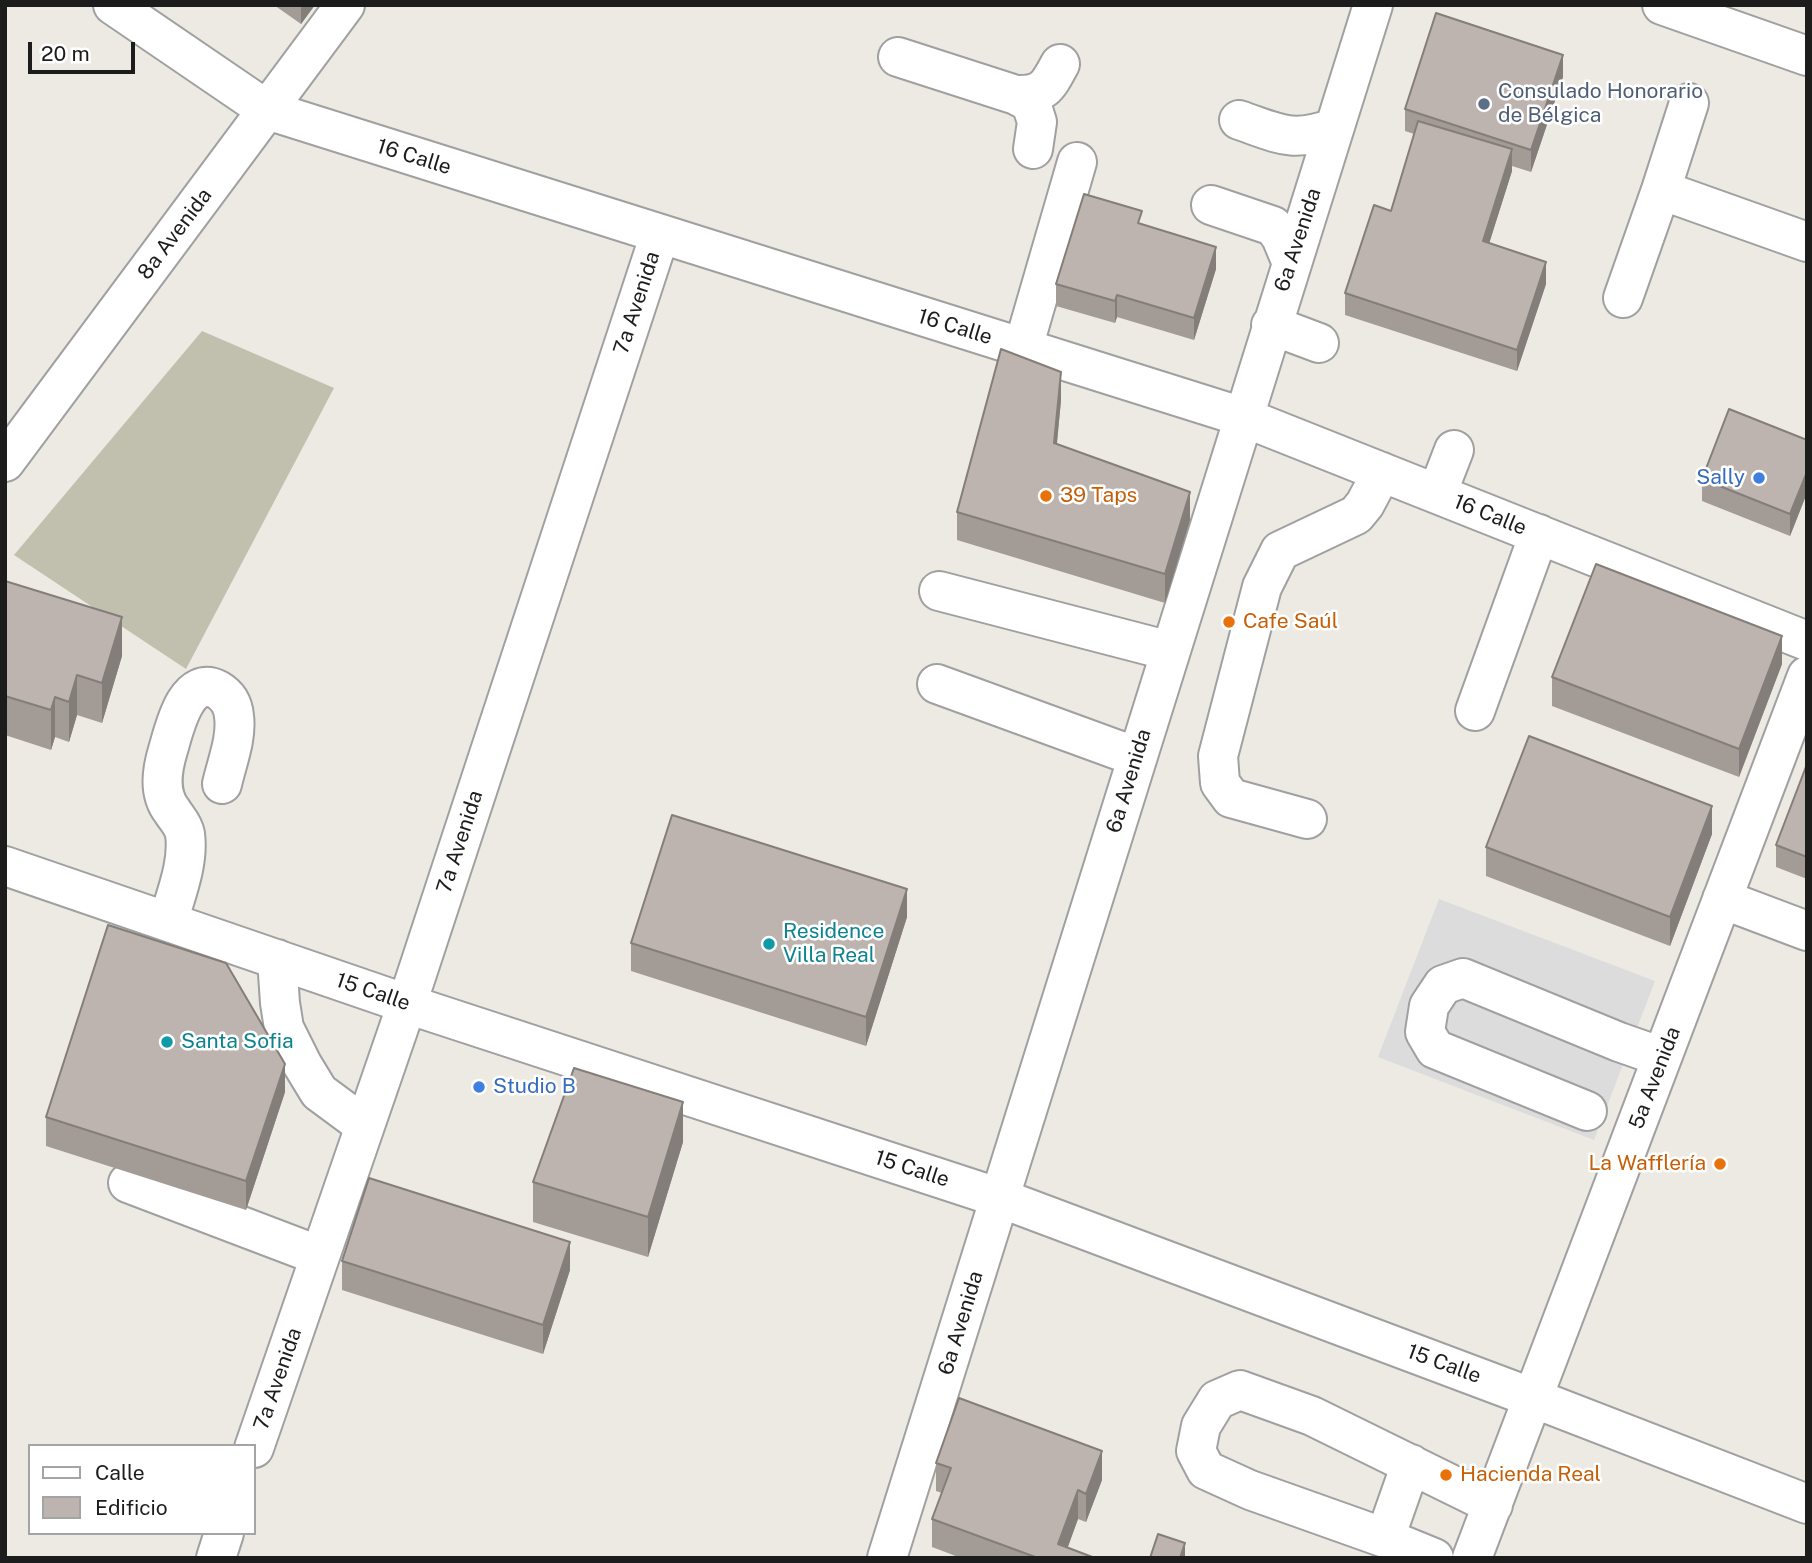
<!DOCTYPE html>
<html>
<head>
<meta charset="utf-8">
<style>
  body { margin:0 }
  #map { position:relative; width:1812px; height:1563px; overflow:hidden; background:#ede9e3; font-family:"Public Sans",sans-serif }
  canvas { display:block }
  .frame { position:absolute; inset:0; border:7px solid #1c1c1c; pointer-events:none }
  .legend { position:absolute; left:28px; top:1444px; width:228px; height:91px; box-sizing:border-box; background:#fff; border:2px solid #a4a4a4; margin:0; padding:9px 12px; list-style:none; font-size:21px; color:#1c1c1c }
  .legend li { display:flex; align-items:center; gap:14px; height:35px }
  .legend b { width:35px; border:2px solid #a4a4a4 }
  .scale { position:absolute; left:28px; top:42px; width:107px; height:32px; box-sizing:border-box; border:4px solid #1c1c1c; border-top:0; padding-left:9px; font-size:21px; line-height:24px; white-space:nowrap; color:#1c1c1c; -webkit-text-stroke:5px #fff; paint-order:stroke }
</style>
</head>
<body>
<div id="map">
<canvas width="1812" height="1563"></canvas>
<div class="frame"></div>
<ul class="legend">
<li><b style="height:9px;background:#fff"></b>Calle</li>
<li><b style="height:19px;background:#bdb4af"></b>Edificio</li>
</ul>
<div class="scale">20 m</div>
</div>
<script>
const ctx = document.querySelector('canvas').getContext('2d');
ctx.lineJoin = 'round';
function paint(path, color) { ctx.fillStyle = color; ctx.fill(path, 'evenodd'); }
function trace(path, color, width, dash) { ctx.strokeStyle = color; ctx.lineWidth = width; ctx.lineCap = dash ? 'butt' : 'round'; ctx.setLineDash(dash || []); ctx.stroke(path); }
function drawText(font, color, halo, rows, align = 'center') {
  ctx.font = font + ' "Public Sans",sans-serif'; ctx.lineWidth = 5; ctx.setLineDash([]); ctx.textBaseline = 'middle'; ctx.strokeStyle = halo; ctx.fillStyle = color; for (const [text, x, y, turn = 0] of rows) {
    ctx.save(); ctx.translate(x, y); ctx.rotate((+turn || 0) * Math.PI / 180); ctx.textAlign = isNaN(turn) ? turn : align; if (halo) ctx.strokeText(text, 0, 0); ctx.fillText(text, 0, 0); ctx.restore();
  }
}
paint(new Path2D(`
  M202 331 334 388 186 669 14 555Z`), '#c1c0af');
paint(new Path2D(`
  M1439 899 1655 981 1594 1140 1378 1057Z`), '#dcdcdc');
const minor = new Path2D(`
  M113 5 267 110 1243 417 1807 641
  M1662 5 1807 56
  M898 57 1016 95 1031 103 1037 122 1033 149
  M1016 95C1044 96 1048 86 1060 64
  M1239 120C1280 134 1291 143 1334 128
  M1661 190 1689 103
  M1211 205 1273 226 1281 237 1291 261
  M1623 298 1661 190 1807 242
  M1271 325 1319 343
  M1023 348 1077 162
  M5 462 345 5
  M1437 494 1454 450
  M939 591 1170 651
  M937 684 1137 757
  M1475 711 1539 534
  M1307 819 1231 798 1220 783 1218 756 1262 587 1280 551 1356 515 1365 504 1382 472
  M5 866 407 1004 1000 1198 1533 1398 1807 1504
  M1722 899 1807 931
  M168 922C176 894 189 863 185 834 183 824 177 819 172 811 158 793 162 770 168 750 174 730 186 673 218 690 228 696 233 705 234 716 237 738 227 762 222 784
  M277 959 280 1003 284 1028 302 1064 319 1092 365 1126
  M1587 1111 1435 1049 1425 1032 1429 1006 1443 985 1463 978 1619 1042 1662 1057
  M128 1183 320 1256
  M254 1448 407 1004 660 234
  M1385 1538 1411 1464
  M216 1558 224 1533
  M887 1558 1373 5
  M1434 1558 1385 1538 1250 1490 1206 1470 1196 1451 1201 1426 1217 1400 1240 1390 1312 1416 1493 1505
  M1472 1558 1807 676`);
trace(minor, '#a0a0a0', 42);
trace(minor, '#fff', 38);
paint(new Path2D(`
  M274 5H315L301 24Z
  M1563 77 1531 172 1512 166V171L1489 243 1546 284 1517 371 1345 315V293L1391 211 1414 134 1405 131V109Z
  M1142 224 1216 269 1194 340 1117 317 1115 323 1056 306V284Z
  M1061 400 1057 444 1190 520 1165 603 957 540V512Z
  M1807 440V493L1790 536 1702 501V479Z
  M5 581 122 656 102 723 77 715 69 742 55 737 51 750 5 735Z
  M1782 664 1739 777 1552 706V677Z
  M1807 764V879L1776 867V845Z
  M1712 834 1670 946 1486 876V847Z
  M907 917 866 1046 631 971V943Z
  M285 1092 246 1210 46 1146V1117Z
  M683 1142 648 1257 533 1222V1182Z
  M342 1261 570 1270 543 1354 342 1290Z
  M936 1463 1102 1480 1086 1522 1078 1519 1067 1548 1095 1558H961L932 1547V1519L942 1493 936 1491Z`), '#a39b96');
paint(new Path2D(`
  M301 5H315L301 24Z
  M1563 55V77L1531 172V150Z
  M1512 149V171L1483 263V241Z
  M1216 247V269L1194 340V318Z
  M1546 262V284L1517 371V350Z
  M1117 295V317L1115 323V301Z
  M1061 372V400L1054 472V443Z
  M1807 472V493L1790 536V514Z
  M1190 492V520L1165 603V574Z
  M122 617V656L102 723V683Z
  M1782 636V664L1739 777V749Z
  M77 675V715L69 742V702Z
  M55 697V737L51 750V710Z
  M1712 806V834L1670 946V917Z
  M907 889V917L866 1046V1017Z
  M285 1064V1092L246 1210V1181Z
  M683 1102V1142L648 1257V1217Z
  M570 1242V1270L543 1354V1325Z
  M1102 1451V1480L1086 1522V1494Z
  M1078 1490V1519L1064 1558 1058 1544Z
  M1185 1543V1558H1180Z`), '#847e7a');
const building = new Path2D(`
  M1436 13 1563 55 1531 150 1405 109Z
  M1418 121 1512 149 1483 241 1546 262 1517 350 1345 293 1374 205 1391 211Z
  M1084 194 1142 211 1138 223 1216 247 1194 318 1117 295 1115 301 1056 284Z
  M1001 349 1061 372 1054 443 1190 492 1165 574 957 512Z
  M1729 409 1807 440V472L1790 514 1702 479Z
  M1596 564 1782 636 1739 749 1552 677Z
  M5 581 122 617 102 683 77 675 69 702 55 697 51 710 5 696Z
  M1529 736 1712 806 1670 917 1486 847Z
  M1807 764V857L1776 845Z
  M672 815 907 889 866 1017 631 943Z
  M108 925 226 963 285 1064 246 1181 46 1117Z
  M574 1068 683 1102 648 1217 533 1182Z
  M369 1178 570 1242 543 1325 342 1261Z
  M959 1398 1102 1451 1086 1494 1078 1490 1058 1544 1095 1558H1038L932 1519 951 1468 936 1463Z
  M1158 1534 1185 1543 1180 1558H1150Z`);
paint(building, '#bdb4af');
trace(building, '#847e7a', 2);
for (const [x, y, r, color] of [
  [1484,104,7,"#5c6f8a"],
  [1759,478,7,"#3f7fe0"],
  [1046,496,7,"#e8710a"],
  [1229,622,7,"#e8710a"],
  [769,944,7,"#0f9aa8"],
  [167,1042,7,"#0f9aa8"],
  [479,1087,7,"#3f7fe0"],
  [1720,1164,7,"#e8710a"],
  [1446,1475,7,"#e8710a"]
]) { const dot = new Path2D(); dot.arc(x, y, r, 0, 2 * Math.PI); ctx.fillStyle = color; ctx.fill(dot); trace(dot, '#fff', 2.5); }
drawText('21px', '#4e5e75', '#fff', [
  ["Consulado Honorario",1498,92],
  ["de Bélgica",1498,116]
], 'left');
drawText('21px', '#1c1c1c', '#fff', [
  ["16 Calle",414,157,17],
  ["8a Avenida",175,234,-53],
  ["6a Avenida",1298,240,-72],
  ["7a Avenida",637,303,-72],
  ["16 Calle",955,327,17],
  ["16 Calle",1490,515,22],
  ["6a Avenida",1129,781,-73],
  ["7a Avenida",460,842,-72],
  ["15 Calle",373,992,19],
  ["5a Avenida",1655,1078,-69],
  ["15 Calle",912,1169,18],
  ["6a Avenida",961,1323,-73],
  ["15 Calle",1444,1364,20],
  ["7a Avenida",278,1379,-71]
]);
drawText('21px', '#366cbe', '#fff', [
  ["Sally",1745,478],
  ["Studio B",493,1087,"left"]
], 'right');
drawText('21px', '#c56008', '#fff', [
  ["39 Taps",1060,496],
  ["Cafe Saúl",1243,622],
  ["La Wafflería",1706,1164,"right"],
  ["Hacienda Real",1460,1475]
], 'left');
drawText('21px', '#0d838f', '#fff', [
  ["Residence",783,932],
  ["Villa Real",783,956],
  ["Santa Sofia",181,1042]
], 'left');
</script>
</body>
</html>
